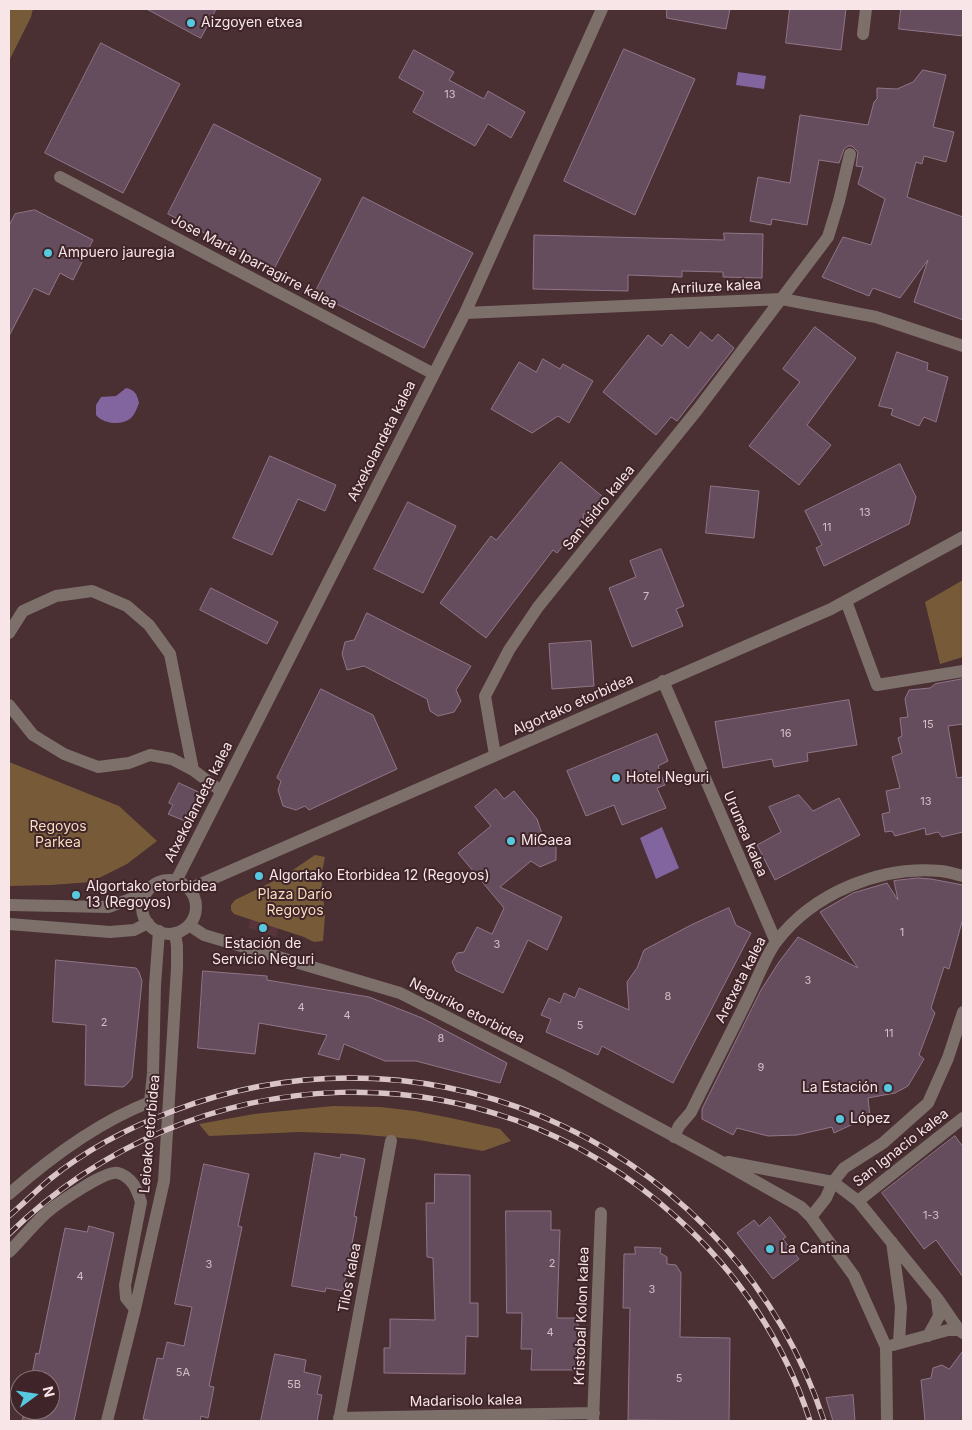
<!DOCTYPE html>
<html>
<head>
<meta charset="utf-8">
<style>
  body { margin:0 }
  #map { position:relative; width:972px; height:1430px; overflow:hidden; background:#4a2f33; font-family:Inter,sans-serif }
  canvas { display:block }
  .frame { position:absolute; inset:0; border:10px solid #f7e5e7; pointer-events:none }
  .north { position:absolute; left:10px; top:1370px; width:50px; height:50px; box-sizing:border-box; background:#3f2529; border:1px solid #897275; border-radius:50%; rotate:76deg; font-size:14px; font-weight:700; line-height:20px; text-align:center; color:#f7e5e7 }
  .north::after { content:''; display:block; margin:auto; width:18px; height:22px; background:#56c9e1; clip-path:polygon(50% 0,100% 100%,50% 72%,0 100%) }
</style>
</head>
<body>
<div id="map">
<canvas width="972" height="1430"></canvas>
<div class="frame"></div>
<div class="north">N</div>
</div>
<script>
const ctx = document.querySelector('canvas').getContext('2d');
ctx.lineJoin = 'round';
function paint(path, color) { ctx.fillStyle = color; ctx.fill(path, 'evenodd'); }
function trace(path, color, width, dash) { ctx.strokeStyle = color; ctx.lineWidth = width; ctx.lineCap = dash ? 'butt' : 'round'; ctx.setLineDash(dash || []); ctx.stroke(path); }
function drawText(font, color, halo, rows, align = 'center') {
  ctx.font = font + ' Inter,sans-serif'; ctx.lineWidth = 4; ctx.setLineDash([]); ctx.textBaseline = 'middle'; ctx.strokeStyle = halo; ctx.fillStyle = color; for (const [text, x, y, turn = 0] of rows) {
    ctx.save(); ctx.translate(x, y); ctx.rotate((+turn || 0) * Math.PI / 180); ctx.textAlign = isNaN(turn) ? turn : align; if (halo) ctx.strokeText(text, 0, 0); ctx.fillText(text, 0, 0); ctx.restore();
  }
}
paint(new Path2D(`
  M251 919 279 927 276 937 248 928Z`), '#58353b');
paint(new Path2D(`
  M9 9H33L31 17 9 61Z
  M963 580V657L940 664 925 602Z
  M9 762 119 806 157 841 127 864 91 882 51 885 9 886Z
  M315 855 325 857 321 876 325 916 323 941 314 942 304 937 234 914 231 910V905L235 900 284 876Z
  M333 1106 380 1107 415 1111 451 1118 500 1129 511 1141 483 1151 413 1139 355 1134 300 1132 209 1136 199 1124 254 1114Z`), '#775b39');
paint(new Path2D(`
  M738 72 766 76 764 89 736 85Z
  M126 388C135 390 137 394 139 403 137 408 135 414 131 418 122 426 103 424 96 415V405L101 397 116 396Z
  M662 827 679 868 656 879 640 838Z`), '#82649f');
const building = new Path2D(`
  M147 9H216L201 38Z
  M667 9H730L726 29 667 18Z
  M790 9H846L841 50 786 43Z
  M901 9H963V36L899 29Z
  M101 43 180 84 123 193 45 153Z
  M624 49 695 79 635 215 564 181Z
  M414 50 454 72 449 80 484 99 488 91 525 112 511 138 488 124 475 146 413 112 424 92 399 78Z
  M923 70 946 75 933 127 954 132 946 162 924 156 922 164 916 162 907 197 963 217V320L914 302 928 260 900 298 873 288 869 296 822 277 843 237 871 245 885 199 858 184 863 167 856 166 858 152 852 146H848L844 149 839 163 819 160 807 225 772 219 771 225 750 221 758 177 790 183 800 115 868 125 874 102 877 99V88L897 89 913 82Z
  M214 124 321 179 274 269 168 214Z
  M363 197 473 253 424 348 315 293Z
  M35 210 93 240 73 280 60 273 49 295 34 288 9 336V226L15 214Z
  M724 233 763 234 762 278 723 277V272L682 271V277L628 275V291L533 289 534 235 724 240Z
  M815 327 856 358 807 425 831 445 799 485 749 446 800 382 783 369Z
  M701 332 712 341 718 334 734 348 677 421 671 417 656 435 603 392 648 335 662 346 671 334 688 348Z
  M897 352 928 363 927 370 948 377 936 422 924 417 919 426 891 415 893 409 879 406Z
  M543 359 560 369 563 364 593 381 569 423 558 416 532 433 491 409 519 362 536 372Z
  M270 456 336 485 325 511 298 499 272 555 233 538Z
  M561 462 603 497 591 513 583 514 584 521 557 553 553 550 486 638 440 603 491 536 496 540Z
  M900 464 916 497 909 524 824 566 816 548 822 545 805 511Z
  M711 486 759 491 754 538 706 533Z
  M408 502 456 526 423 593 374 569Z
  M661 549 684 606 676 609 683 626 632 647 609 588 636 577 630 561Z
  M211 588 278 622 267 644 200 610Z
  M367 613 471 666 456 690 461 701 454 712 438 716 430 711 427 699 364 666 347 670 342 654 345 642 354 640Z
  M591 641 594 686 552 689 549 644Z
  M963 679V724L948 726 957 778 963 777V832L942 837 938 832 926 835 925 828 895 836 892 831 885 832 882 814 890 812 886 791 900 788 892 757 902 753 898 738 902 736 900 718 908 717 905 699 909 690 930 688 935 684Z
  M321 689 373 715 397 769 309 810 305 806 296 810 283 806 278 790 281 781 277 778Z
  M849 700 857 745 807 753 808 761 774 767 772 759 723 768 715 722Z
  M657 734 668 761 658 766 665 785 657 788 666 808 622 825 614 805 586 816 567 771Z
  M179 783 205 795 192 824 168 814 173 805 169 803Z
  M496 789 504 799 514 791 537 819 542 834 556 847V860L540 867 531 861 500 887 562 917 547 950 528 940 503 993 456 971 452 962 457 953 464 952 477 927 492 934 504 908 458 853 491 826 475 807Z
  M799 795 813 811 839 798 860 835 775 880 757 845 781 832 769 807Z
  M918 878 931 879 963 885V918L949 969 944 967 931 1008 935 1013 919 1055 924 1059 908 1086 895 1093 868 1098 870 1116 834 1133 832 1127 797 1135 768 1136 737 1128 733 1135 702 1119V1109L761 990 779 962 798 937 858 968 820 912 853 893 887 883 898 900 894 881Z
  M729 908 736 925 751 933 673 1083 602 1046 598 1055 546 1032 551 1019 541 1015 549 998 560 1003 564 993 575 998 579 988 629 1010 627 982 637 968 644 950 691 925Z
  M56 960 136 968 139 972 142 981 132 1078 126 1085 123 1087 85 1085 86 1025 53 1022Z
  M203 971 267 976V980L369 997 422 1018 507 1063 500 1083 416 1061H385L344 1044 339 1060 318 1054 327 1035 259 1023 255 1054 198 1048Z
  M955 1136 963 1147V1277L936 1240 924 1249 882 1193Z
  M315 1153 340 1158 341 1154 365 1159 354 1216 357 1217 343 1291 326 1288 325 1292 292 1286Z
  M204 1164 249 1174 238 1226 242 1227 209 1386 214 1387 208 1418 201 1416 200 1421H154L143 1419 157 1358 163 1359 167 1342 184 1346 192 1307 175 1304Z
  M435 1174 470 1175V1303H478V1337L466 1336 465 1374 384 1373V1348H390V1319L435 1320 433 1258 427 1257 426 1203H434Z
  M506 1211H551V1230H560L557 1318H578L579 1370H531L532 1349H521L522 1313H507Z
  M770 1217 786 1237 783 1239 799 1259 773 1279 737 1233 754 1220 759 1226Z
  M89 1226 114 1233 74 1421H22L25 1410H50V1380H31L36 1353 39 1354 65 1228 87 1232Z
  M635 1247 661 1248 660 1253 667 1257V1264L676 1265 681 1273 680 1337 730 1338 729 1421 628 1420 630 1308H623L624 1254H635Z
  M963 1351V1421H925L921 1380 931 1378 933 1368 942 1365 949 1369Z
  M275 1354 306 1360 304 1372 321 1376 317 1394 322 1395 317 1421H261Z
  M853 1395 855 1421H833L826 1398Z`);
paint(building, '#654d5e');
trace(building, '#907688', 1);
trace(new Path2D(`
  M863 34 866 9
  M60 177 434 374
  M465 313 782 299 876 317 963 346
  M846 601 877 685 963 671
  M9 633 23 611 56 596 92 591 127 606 149 625 170 654 193 770
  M663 681 776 942
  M9 705 33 735 64 754 98 767 129 763 150 755 172 759 193 770 221 791
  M495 755 485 696 509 650 538 607 698 409 828 237 839 201 850 154
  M142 907a27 27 0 1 1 54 0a27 27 0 1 1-54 0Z
  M176 881 465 313 602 9
  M189 889 831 609 963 537
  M9 905 109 907 146 893
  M9 924 110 932 134 930 148 923
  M189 925 204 935 400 993 559 1074 718 1160 801 1207 811 1217 854 1276 886 1347 887 1421
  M674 1137 679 1126 691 1112C710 1073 730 1035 749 996 757 980 766 955 776 942 813 893 881 865 941 871 948 872 956 874 963 876
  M728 1162 833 1182 858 1201 937 1298 959 1330 963 1333
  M9 1194C51 1157 98 1122 150 1102L153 1073 155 985 159 931
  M858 1201 963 1118
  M811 1217 826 1198 833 1182 844 1168 883 1143 928 1103 948 1058 963 1012
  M892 1242 901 1307 899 1343
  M9 1252C21 1240 33 1225 46 1213 57 1204 105 1170 118 1173 132 1177 137 1189 141 1202L125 1285 126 1298 135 1309
  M928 1336 939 1316 937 1301
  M893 1345 948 1330H959
  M339 1418 594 1413
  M107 1421 135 1309 164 1181 177 968V946L175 933
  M339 1421 391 1141
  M593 1421 601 1213`), '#7d706b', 12);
const rail = new Path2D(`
  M9 1216C23 1204 36 1191 50 1179 86 1150 130 1127 173 1111 438 1009 736 1152 824 1421
  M9 1234C194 1054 483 1042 676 1217 738 1272 785 1343 810 1421`);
trace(rail, '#d9c5c7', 5.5);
trace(rail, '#3f2529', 4, [11]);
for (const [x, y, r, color] of [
  [191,23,5,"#56c9e1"],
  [48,253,5,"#56c9e1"],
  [616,778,5,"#56c9e1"],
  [511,841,5,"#56c9e1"],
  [259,876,5,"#56c9e1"],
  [76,895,5,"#56c9e1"],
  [263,928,5,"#56c9e1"],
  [888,1088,5,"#56c9e1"],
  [840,1119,5,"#56c9e1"],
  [770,1249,5,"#56c9e1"]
]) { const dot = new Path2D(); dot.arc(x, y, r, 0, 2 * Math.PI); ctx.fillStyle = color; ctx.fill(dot); trace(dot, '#3f2529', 2); }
drawText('11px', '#d2bfc5', null, [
  ["13",450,95],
  ["13",865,513],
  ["11",827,528],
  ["7",646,597],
  ["15",928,725],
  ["16",786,734],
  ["13",926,802],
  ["1",902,933],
  ["3",497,945],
  ["3",808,981],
  ["8",668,997],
  ["4",301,1008],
  ["4",347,1016],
  ["2",104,1023],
  ["5",580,1026],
  ["11",889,1034],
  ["8",441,1039],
  ["9",761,1068],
  ["1-3",931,1216],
  ["2",552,1264],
  ["3",209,1265],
  ["4",80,1277],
  ["3",652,1290],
  ["4",550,1333],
  ["5A",183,1373],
  ["5",679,1379],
  ["5B",294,1385]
]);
drawText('14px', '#f7e5e7', '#3f2529', [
  ["Aizgoyen etxea",201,23],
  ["Ampuero jauregia",58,253],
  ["Hotel Neguri",626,778],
  ["MiGaea",521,841],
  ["Algortako Etorbidea 12 (Regoyos)",269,876],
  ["Algortako etorbidea",86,887],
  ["13 (Regoyos)",86,903],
  ["Estación de",263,944,"center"],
  ["Servicio Neguri",263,960,"center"],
  ["La Estación",878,1088,"right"],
  ["López",850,1119],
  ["La Cantina",780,1249]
], 'left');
drawText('14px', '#f7e5e7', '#3f2529', [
  ["Jose Maria Iparragirre kalea",254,262,28],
  ["Arriluze kalea",716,287,-3],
  ["Atxekolandeta kalea",382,441,-63],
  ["San Isidro kalea",599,508,-51],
  ["Algortako etorbidea",573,705,-24],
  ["Atxekolandeta kalea",199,802,-63],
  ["Urumea kalea",745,834,67],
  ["Aretxeta kalea",741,980,-63],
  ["Neguriko etorbidea",467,1011,27],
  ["Leioako etorbidea",150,1134,-85],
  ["San Ignacio kalea",901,1148,-38],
  ["Tilos kalea",350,1278,-79],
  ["Kristobal Kolon kalea",582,1316,-88],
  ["Madarisolo kalea",466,1401,-1]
]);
drawText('14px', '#f8ddbe', '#3f2529', [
  ["Regoyos",58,827],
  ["Parkea",58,843],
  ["Plaza Darío",295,895],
  ["Regoyos",295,911]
]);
</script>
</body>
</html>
